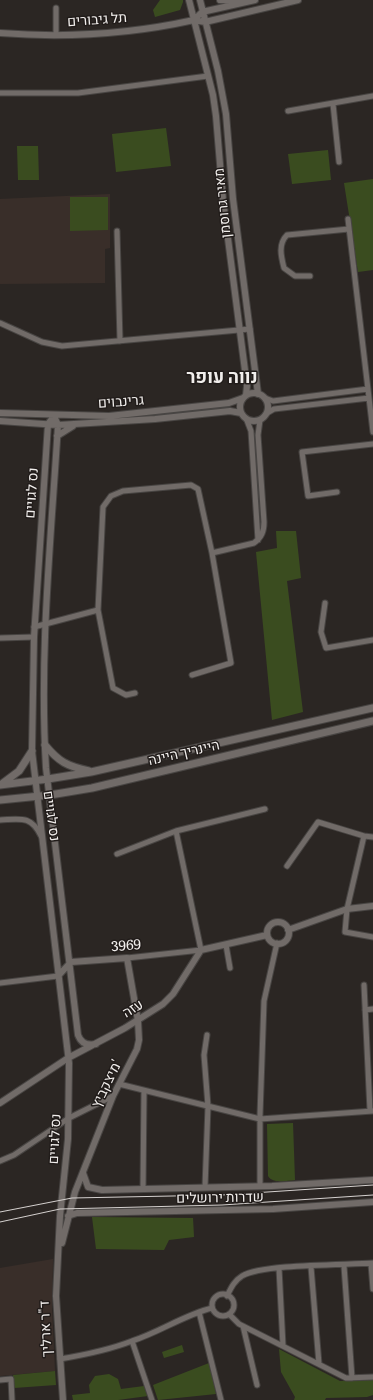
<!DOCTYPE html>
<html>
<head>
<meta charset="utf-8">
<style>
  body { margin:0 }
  canvas { display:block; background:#2b2623 }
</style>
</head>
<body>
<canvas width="373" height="1400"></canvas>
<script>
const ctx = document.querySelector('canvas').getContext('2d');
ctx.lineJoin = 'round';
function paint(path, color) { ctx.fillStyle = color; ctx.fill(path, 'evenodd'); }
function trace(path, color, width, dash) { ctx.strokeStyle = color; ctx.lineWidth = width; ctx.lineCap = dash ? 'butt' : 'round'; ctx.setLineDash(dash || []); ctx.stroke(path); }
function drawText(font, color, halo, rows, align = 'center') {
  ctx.font = font + ' Literata,Heebo,serif'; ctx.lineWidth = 3; ctx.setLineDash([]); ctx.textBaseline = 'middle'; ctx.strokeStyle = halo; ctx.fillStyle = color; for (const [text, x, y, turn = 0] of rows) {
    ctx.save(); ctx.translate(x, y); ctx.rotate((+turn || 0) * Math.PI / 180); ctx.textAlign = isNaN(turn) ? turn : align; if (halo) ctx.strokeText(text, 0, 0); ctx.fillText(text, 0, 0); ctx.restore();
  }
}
paint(new Path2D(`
  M110 194V248L105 249V283L0 284V199Z
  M53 1259 52 1308 55 1371 0 1376V1268Z`), '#392e29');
paint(new Path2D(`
  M160 0H183V2L180 10 155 17 153 10Z
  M166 128 171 166 116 172 112 134Z
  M17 146H38L39 180H18Z
  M328 150 331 180 292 184 288 154Z
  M373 179V270L358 272 344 183Z
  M70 197H108V230L70 231Z
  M276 531H296L301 578 287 581 303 712 272 720 256 552 277 548Z
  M293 1123 295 1180C286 1181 273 1184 268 1176L267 1124Z
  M92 1217 193 1218 194 1237 169 1240 164 1250 96 1249Z
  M182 1345 184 1352 164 1358 162 1352Z
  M279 1349 340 1381 373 1380V1395L367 1397 326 1398 325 1400H294L295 1397 281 1372Z
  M209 1363 216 1394 158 1400 153 1385Z
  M55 1371 56 1385 14 1388 13 1375Z
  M109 1374 118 1379 121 1389 144 1386 148 1396 118 1400H73L72 1395 90 1393 89 1385 95 1376Z`), '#3a4c1f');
const minor = new Path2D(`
  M56 8V35
  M0 93H78L208 76
  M333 104 339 162
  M288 111 373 96
  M348 219 373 432
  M117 231 120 341
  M310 276H295L284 268C281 256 278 244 287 235L349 229
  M0 323 42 342 62 346 250 329
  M265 398 273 401 368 389
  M267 413 274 409 369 398
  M246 418 251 431 258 540
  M337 492 308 496 302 452 373 444
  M212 553 254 543C262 537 264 531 264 522L258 435 260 420
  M325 603 321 632 326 648 373 640
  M98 610 113 688 126 695 135 693
  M34 627 98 610 103 507 111 496 123 491 191 485 198 489 212 553 231 663 192 675
  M0 638 34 637
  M0 820C20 819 31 815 41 836
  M364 836 347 909 345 932 373 937
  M117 854 176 831 265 809
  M287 866 318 822 364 836 373 837
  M226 945 230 968
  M127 958 201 950 176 831
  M0 983 58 976
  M364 985 370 1111
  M365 1010 373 1009
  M119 1084 260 1119 373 1111
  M0 1161 14 1155 69 1118 113 1096
  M260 1186V1115L264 1001 277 943
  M205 1187 208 1106 204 1055 207 1035
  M143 1189 144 1091
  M371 1264 373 1289
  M344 1266 352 1378
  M311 1267 319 1364
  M279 1268 283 1346
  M212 1305a11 11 0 1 1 22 0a11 11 0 1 1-22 0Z
  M227 1296C231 1288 234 1281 242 1276 262 1264 345 1265 373 1263
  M199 1312 221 1400
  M229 1314 239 1324 346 1378 373 1377
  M243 1326 257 1385
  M132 1341 152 1400
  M60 1359C84 1355 109 1350 132 1341 160 1332 184 1315 212 1308
  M0 1380 11 1379 12 1400`);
const tertiary = new Path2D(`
  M189 0 213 95 216 116 223 200 247 386 246 395
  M200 0 218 71 226 114 233 199 258 394
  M220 0 240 1
  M194 20 202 12 255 0
  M0 33C64 38 131 34 194 20L205 22 298 0
  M240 407a14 14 0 1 1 28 0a14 14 0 1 1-28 0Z
  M0 413 109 416 229 403 243 398
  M54 416 48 424 34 637 32 751 69 1063 68 1139 60 1216 56 1296 63 1400
  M54 416 58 425C51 539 39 654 46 768L78 1035C81 1043 87 1046 96 1044
  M0 421 58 425 155 419 230 411 241 413
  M57 436 73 426
  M267 933a11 11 0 1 1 22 0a11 11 0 1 1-22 0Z
  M288 930 347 909 373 906
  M58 976 71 962 127 958 138 1021 139 1040 137 1049 113 1096 75 1192 62 1243
  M0 1103 68 1058 125 1028 163 1004 173 994 201 950 267 935
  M83 1173 88 1187 102 1190 272 1186 373 1180
  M68 1216 77 1213 273 1209 373 1202`);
const secondary = new Path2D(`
  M45 745C59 762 67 766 89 771
  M3 783 19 771 32 751
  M0 785 48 779 91 772 373 708
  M0 800 50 795 92 788 373 721`);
trace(minor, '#484543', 7);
trace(tertiary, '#484543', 8);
trace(secondary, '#484543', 9);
trace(minor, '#716b68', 5);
trace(tertiary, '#716b68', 6);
trace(secondary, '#716b68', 7);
trace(new Path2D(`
  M0 1212 72 1198 222 1195 373 1185
  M0 1222 60 1209 222 1205 373 1195`), '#d5d1cf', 1);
drawText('14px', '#f1eeec', '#211c1a', [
  ["תל גיבורים",97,20,-4],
  ["מאיר גרוסמן",223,203,-96],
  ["גרינבוים",121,402,-4],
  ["נס לגויים",32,493,-86],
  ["היינריך היינה",184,753,-13],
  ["נס לגויים",51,816,82],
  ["3969",126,946,-5],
  ["עזה",133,1009,-31],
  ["מיצקביץ'",107,1084,-64],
  ["נס לגויים",55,1139,-87],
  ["שדרות ירושלים",220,1198,-1],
  ["ד\"ר ארליך",46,1329,-93]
]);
drawText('bold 18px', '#f1eeec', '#211c1a', [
  ["נווה עופר",222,378]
]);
</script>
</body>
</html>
